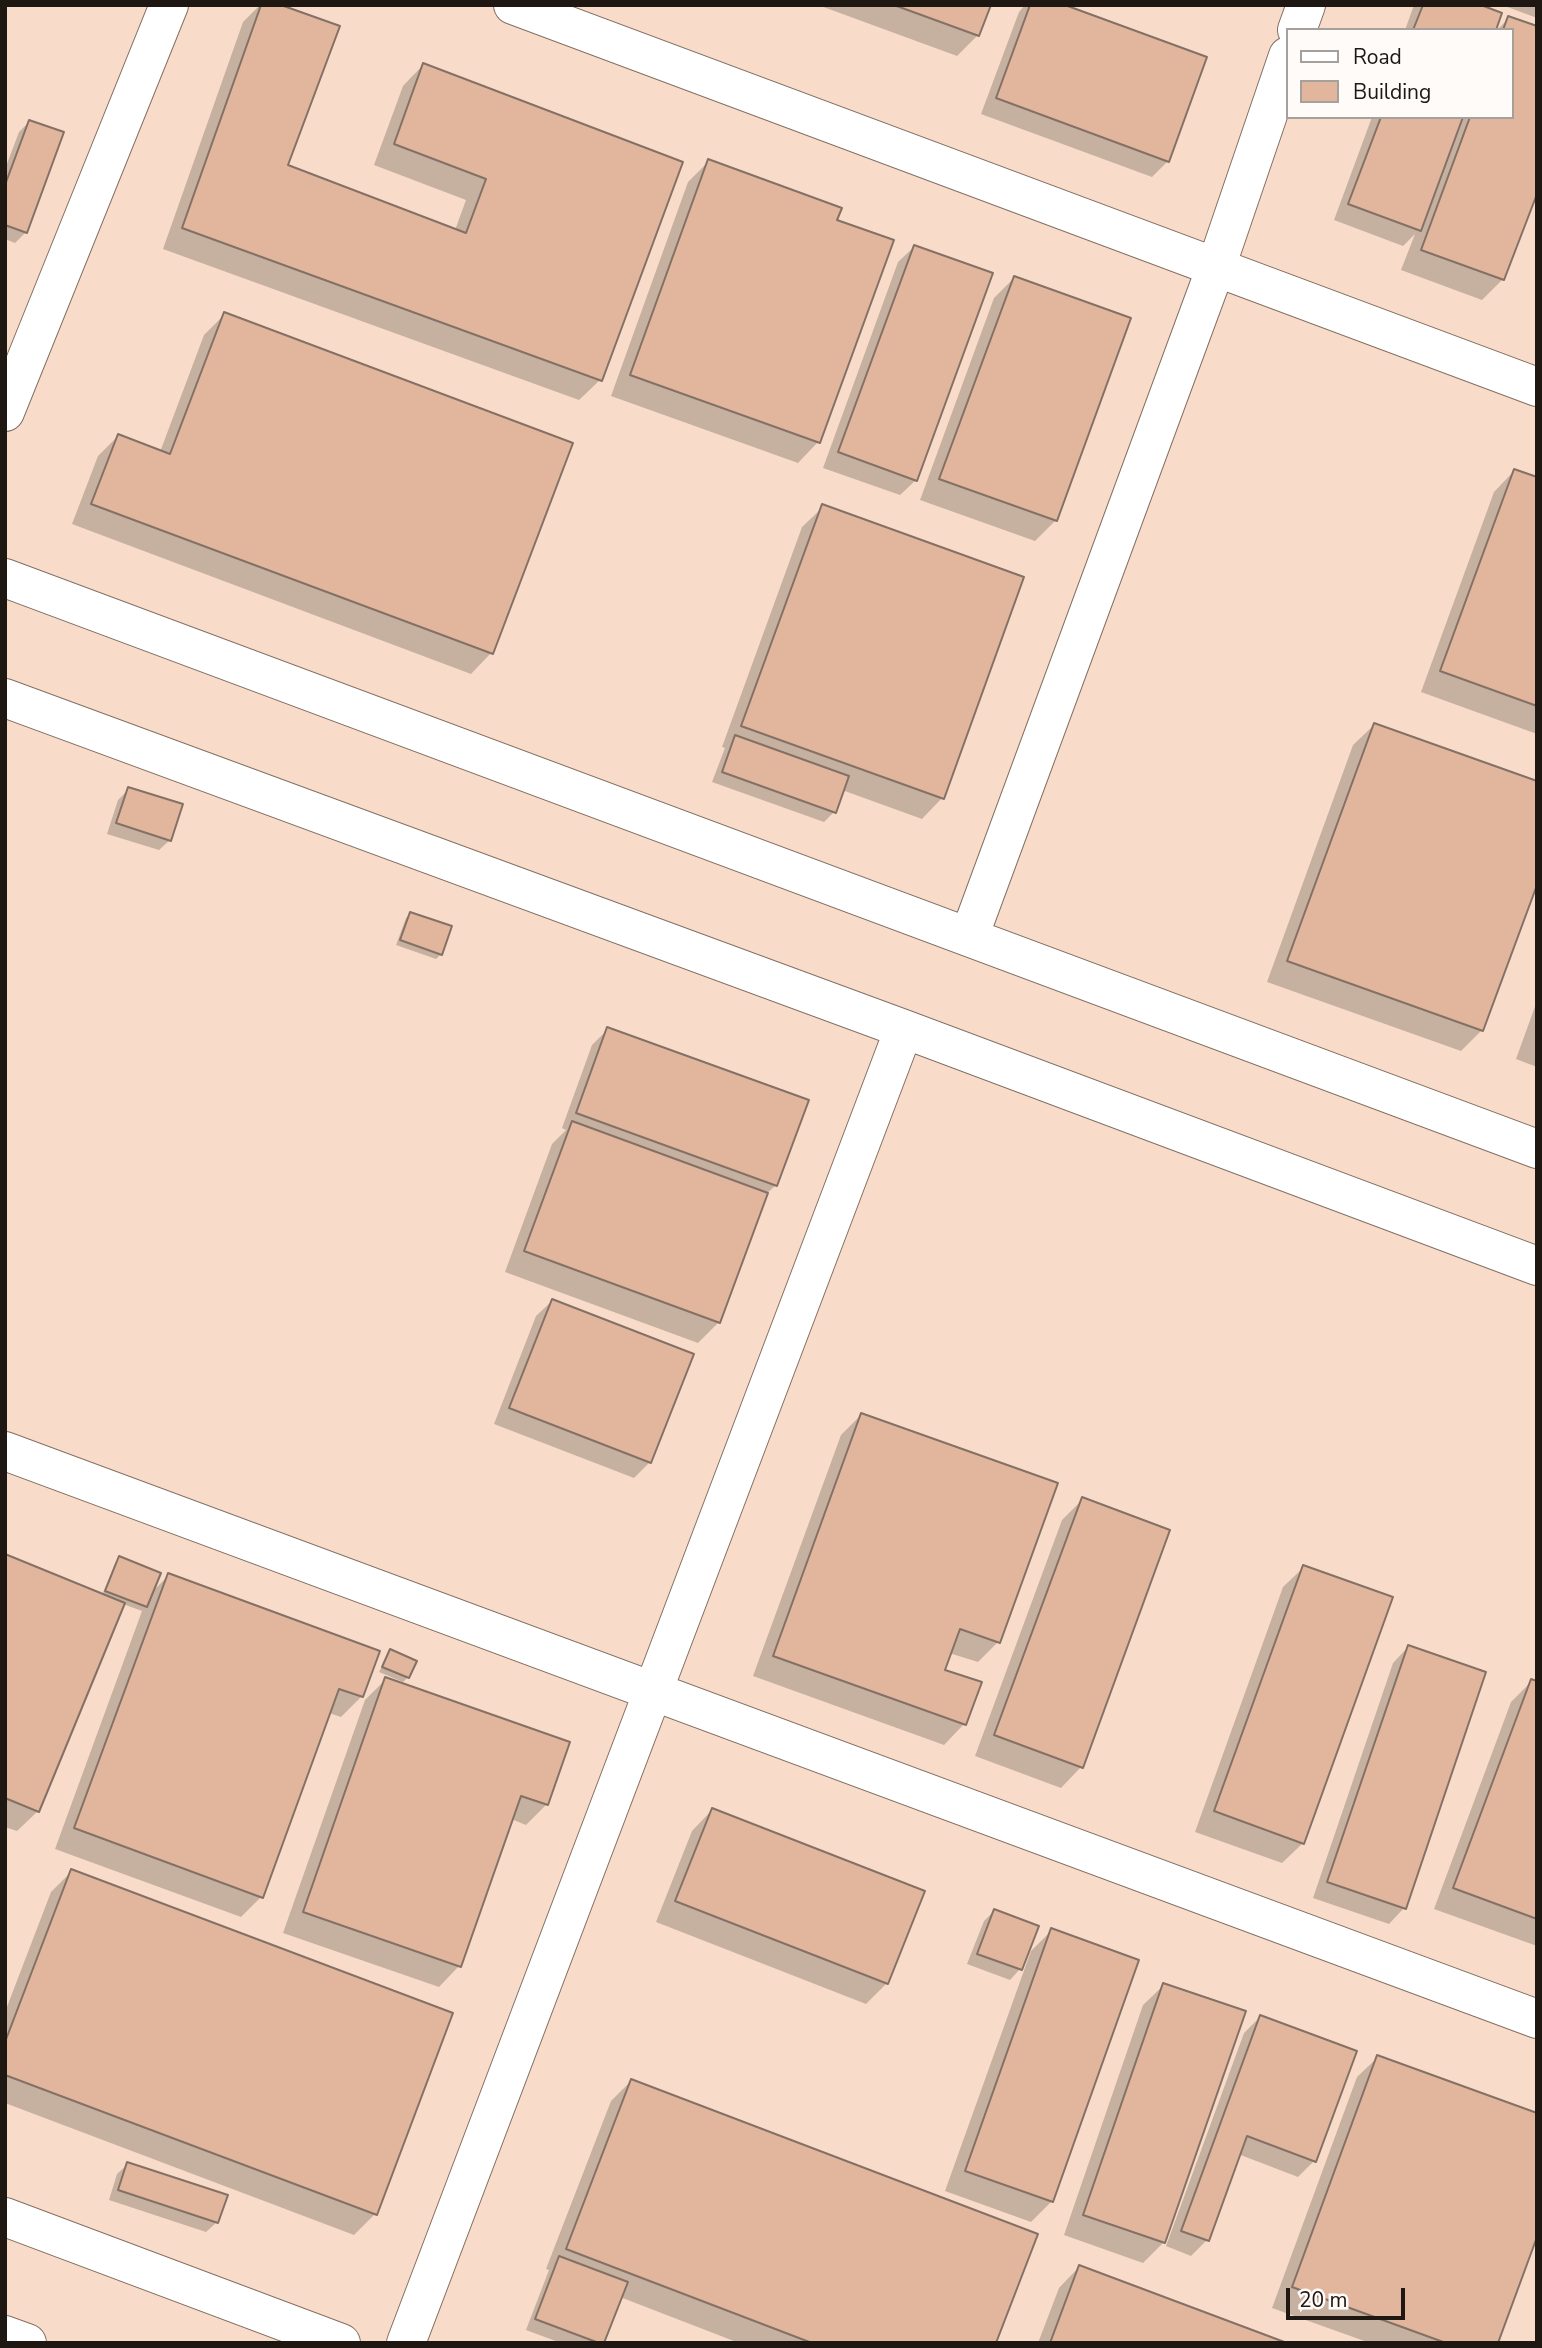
<!DOCTYPE html>
<style>
body{margin:0}
#map{position:relative;width:1542px;height:2348px;overflow:hidden;background:#ffeadc;font-family:"Nunito Sans",sans-serif}
canvas{display:block}
.frame{position:absolute;inset:0;border:7px solid #1e1712;pointer-events:none}
.legend{position:absolute;left:1286px;top:28px;width:228px;height:91px;box-sizing:border-box;background:#fffbf8;border:2px solid #a5a09c;margin:0;padding:9px 12px;list-style:none;font-size:21px;color:#1e1712}
.legend li{display:flex;align-items:center;gap:14px;height:35px}
.legend b{width:35px;border:2px solid #a5a09c}
.scale{position:absolute;left:1286px;top:2288px;width:119px;height:32px;box-sizing:border-box;border:4px solid #1e1712;border-top:0;padding-left:9px;font-size:21px;line-height:24px;white-space:nowrap;color:#1e1712;-webkit-text-stroke:5px #fffbf8;paint-order:stroke}
</style>
<div id="map">
<canvas width="1542" height="2348"></canvas>
<div class="frame"></div>
<ul class="legend">
<li><b style="height:9px;background:#fff"></b>Road</li>
<li><b style="height:19px;background:#e2b59d"></b>Building</li>
</ul>
<div class="scale">20 m</div>
</div>
<script>
const ctx = document.querySelector('canvas').getContext('2d');
ctx.lineJoin = 'round';
function fill(path, color) {
  ctx.fillStyle = color;
  ctx.fill(path, 'evenodd');
}
function trace(path, color, width, dash) {
  ctx.strokeStyle = color;
  ctx.lineWidth = width;
  ctx.lineCap = dash ? 'butt' : 'round';
  ctx.setLineDash(dash || []);
  ctx.stroke(path);
}
fill(new Path2D(`
 M5 5H1537V2343H5ZM1288 30H1512V117H1288Z`), '#f8dcc9');
fill(new Path2D(`
 M260 5H276L286 166 455 230 466 200 374 165 403 86 423 65 600 380 579 400 163 249 243 22Z
 M818 5H989L978 35 957 56Z
 M1025 5H1060L1168 161 1152 177 981 114 1019 12Z
 M1414 5H1476L1494 30H1405Z
 M1502 5H1537V18Z
 M1509 18 1537 28 1503 279 1482 300 1401 270 1415 234 1403 246 1334 220 1372 117H1512V30H1497Z
 M29 122 26 232 15 243 5 239V169L19 132Z
 M709 161 835 221 818 442 798 463 611 396 688 182Z
 M914 247 916 480 900 495 823 468 898 262Z
 M1014 278 1056 520 1035 541 920 500 994 298Z
 M224 315 491 653 471 674 72 524 98 456 118 436 160 452 204 335Z
 M1514 471 1537 479V734L1421 692 1494 492Z
 M823 507 942 798 922 819 842 790 834 812 824 822 712 782 725 748 722 747 802 527Z
 M1374 725 1482 1030 1461 1051 1267 982 1353 745Z
 M129 789 170 840 159 850 107 834 118 800Z
 M411 914 441 954 436 959 396 945 406 918Z
 M1537 1001V1067L1516 1059Z
 M608 1029 776 1185 765 1195 719 1322 698 1343 505 1272 552 1144 566 1130 562 1128 592 1045Z
 M552 1301 650 1462 634 1478 494 1424 536 1316Z
 M861 1415 998 1642 978 1662 949 1653 943 1671 964 1724 944 1745 753 1676 841 1435Z
 M1083 1499 1081 1767 1061 1788 975 1756 1062 1520Z
 M5 1556 102 1595 115 1563 119 1558 151 1593 169 1575 362 1696 341 1717 329 1713 261 1897 241 1917 55 1849 142 1611 123 1604 38 1811 17 1831 5 1827Z
 M1304 1567 1303 1843 1282 1863 1195 1832 1283 1587Z
 M1408 1647 1404 1908 1389 1924 1313 1898 1393 1663Z
 M390 1651 408 1677 403 1682 379 1672Z
 M386 1679 547 1804 526 1825 511 1819 459 1966 439 1987 283 1933 365 1700Z
 M1532 1681 1537 1683V1946L1434 1909 1511 1702Z
 M712 1810 887 1983 866 2004 656 1922 692 1831Z
 M72 1871 375 2214 354 2235 5 2103V2012L51 1892Z
 M994 1911 1036 1927 1020 1969 1010 1980 967 1964 984 1921Z
 M1052 1930V2201L1031 2222 945 2191 1031 1951Z
 M1164 1985V2242L1143 2263 1064 2235 1143 2005Z
 M1260 2017 1314 2161 1298 2177 1238 2154 1207 2240 1191 2256 1166 2246 1244 2033Z
 M1378 2057 1496 2343H1370L1272 2308 1357 2077Z
 M631 2081 995 2343H739L620 2297 603 2343H561L526 2330 549 2270 546 2269 611 2101Z
 M128 2164 217 2222 206 2232 109 2200 117 2174Z
 M1079 2267 1282 2343H1038L1059 2288Z`), '#0003');
const building = new Path2D(`
 M261 5H281L340 26 288 165 466 233 486 179 394 144 423 63 683 162 602 381 182 228Z
 M894 5H991L979 36Z
 M1030 5H1065L1207 57 1169 162 996 98Z
 M1423 5H1481L1502 13 1496 30H1413Z
 M1508 16 1537 26V194L1504 280 1421 250 1470 117H1512V30H1503Z
 M1381 117H1463L1421 231 1348 204Z
 M29 120 64 132 27 233 5 225V185Z
 M708 159 842 208 837 220 894 240 820 443 630 375Z
 M914 245 993 273 917 481 838 452Z
 M1014 276 1131 318 1057 521 939 479Z
 M224 312 573 443 493 654 91 504 118 434 170 454Z
 M1514 469 1537 477V706L1440 671Z
 M822 504 1024 577 944 799 741 726Z
 M1374 723 1537 781V885L1483 1031 1287 961Z
 M735 735 849 776 836 813 722 772Z
 M128 787 183 804 171 841 116 823Z
 M410 912 452 926 442 955 400 940Z
 M607 1027 809 1100 777 1186 576 1113Z
 M572 1121 768 1193 720 1323 524 1251Z
 M552 1299 694 1354 651 1463 509 1408Z
 M861 1413 1058 1483 1000 1643 960 1629 945 1670 982 1682 966 1725 773 1656Z
 M1082 1497 1170 1530 1083 1768 994 1735Z
 M5 1554 125 1603 39 1812 5 1798Z
 M119 1556 161 1573 147 1607 105 1591Z
 M1303 1565 1393 1597 1304 1844 1214 1811Z
 M168 1573 380 1651 363 1697 339 1689 263 1898 74 1828Z
 M1408 1645 1486 1672 1406 1909 1327 1882Z
 M390 1649 417 1661 409 1678 382 1667Z
 M385 1677 570 1742 548 1805 521 1796 461 1967 303 1912Z
 M1531 1679 1537 1681V1919L1453 1888Z
 M712 1808 925 1891 888 1984 675 1901Z
 M71 1869 453 2013 377 2215 5 2075V2042Z
 M994 1909 1039 1926 1022 1970 977 1954Z
 M1051 1928 1139 1960 1053 2202 965 2171Z
 M1163 1983 1246 2011 1165 2243 1083 2215Z
 M1260 2015 1357 2051 1316 2162 1247 2136 1209 2241 1181 2231Z
 M1377 2055 1537 2113V2237L1498 2343H1446L1292 2287Z
 M631 2079 1038 2234 996 2343H812L566 2249Z
 M127 2162 228 2195 218 2223 118 2190Z
 M559 2256 628 2282 604 2343H599L535 2319Z
 M1079 2265 1287 2343H1050Z`);
fill(building, '#e2b59d');
trace(building, '#847166', 2);
const minor = new Path2D(`
 M513 5 1537 387
 M1297 30 1306 5
 M5 412 169 5
 M5 578 1537 1149
 M5 698 904 1029 1537 1266
 M969 937 1216 267 1288 56
 M5 1451 1537 2019
 M5 2217 341 2343
 M5 2335 27 2343
 M406 2343 904 1029`);
trace(minor, '#837064', 40);
trace(minor, '#fff', 38);
</script>
